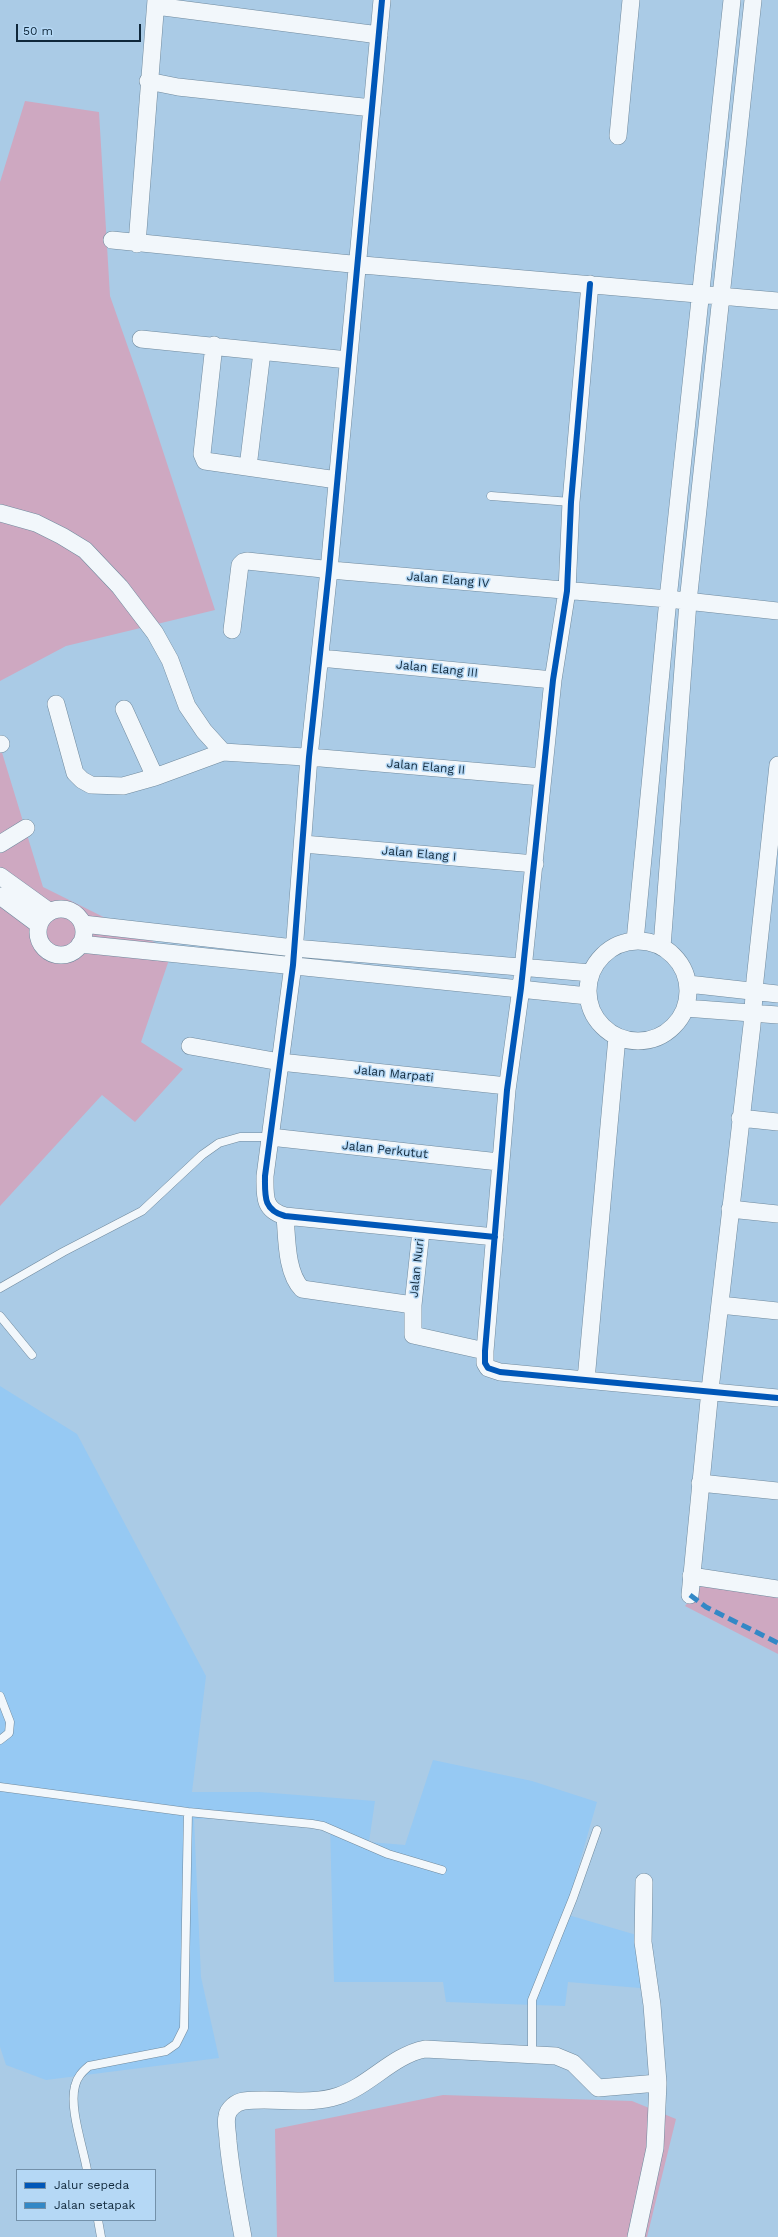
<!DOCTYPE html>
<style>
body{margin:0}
#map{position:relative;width:778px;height:2237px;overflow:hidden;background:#aacbe6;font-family:"Work Sans",sans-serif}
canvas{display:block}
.legend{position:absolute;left:16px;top:2169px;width:140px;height:52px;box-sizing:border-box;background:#b5d8f5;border:1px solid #7391aa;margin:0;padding:5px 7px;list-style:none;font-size:12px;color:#0f273a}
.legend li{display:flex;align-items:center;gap:8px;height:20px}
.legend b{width:20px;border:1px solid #7391aa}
.scale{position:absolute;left:16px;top:24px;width:125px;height:18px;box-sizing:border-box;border:2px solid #0f273a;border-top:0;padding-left:5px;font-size:12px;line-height:14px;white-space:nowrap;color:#0f273a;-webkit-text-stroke:3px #b5d8f5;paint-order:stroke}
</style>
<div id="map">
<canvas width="778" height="2237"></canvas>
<ul class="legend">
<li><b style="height:5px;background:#0057b8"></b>Jalur sepeda</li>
<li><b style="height:5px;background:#3388c6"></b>Jalan setapak</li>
</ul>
<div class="scale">50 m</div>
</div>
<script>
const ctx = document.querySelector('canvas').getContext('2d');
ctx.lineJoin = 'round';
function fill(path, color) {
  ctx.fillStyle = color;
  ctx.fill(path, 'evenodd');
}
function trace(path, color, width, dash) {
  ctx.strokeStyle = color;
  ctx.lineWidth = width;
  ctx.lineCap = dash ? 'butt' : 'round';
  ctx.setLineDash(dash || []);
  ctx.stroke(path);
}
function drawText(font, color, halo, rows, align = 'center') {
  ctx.font = font + ' "Work Sans",sans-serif';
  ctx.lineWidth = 3;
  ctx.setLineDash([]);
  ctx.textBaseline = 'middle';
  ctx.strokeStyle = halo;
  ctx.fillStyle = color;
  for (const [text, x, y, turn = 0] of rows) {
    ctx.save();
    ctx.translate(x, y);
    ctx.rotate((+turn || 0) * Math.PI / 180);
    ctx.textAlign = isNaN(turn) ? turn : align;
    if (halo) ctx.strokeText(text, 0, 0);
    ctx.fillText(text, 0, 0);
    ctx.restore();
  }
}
fill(new Path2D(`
 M0 1386 77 1434 206 1676 192 1792H259L375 1801 369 1842 405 1845 433 1760 532 1781 597 1802 565 1914 640 1936 652 1989 568 1982 565 2006 446 2002 443 1982H334L330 1824 261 1817 194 1819 201 1977 219 2058 46 2080 6 2065 0 2047Z`), '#96c9f3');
fill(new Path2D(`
 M25 101 99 112 110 296 142 387 215 610 66 646 0 681V182Z
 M0 746 43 887 172 951 141 1042 183 1069 135 1122 102 1095 0 1206Z
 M711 1574 778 1585V1654L685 1606Z
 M443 2095 632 2101 676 2119 647 2237H277L275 2129Z`), '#cea8c1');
const service = new Path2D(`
 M491 496 571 502
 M0 1288 63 1252 142 1211 202 1155 219 1143 240 1137H270
 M0 1316 32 1355
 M0 1696 10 1722 9 1733 0 1740
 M0 1787 188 1812 312 1824 323 1826 388 1854 442 1870
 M532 2053V2000L573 1898 597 1830
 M87 2170C83 2147 69 2108 75 2086 77 2077 82 2072 89 2066L166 2051 176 2044 184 2028 188 1812
 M98 2220 101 2237`);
const minor = new Path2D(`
 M382 0 329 570 309 757 293 965 265 1176C265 1196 263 1210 285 1216L495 1237
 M156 6 379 35
 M148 81 178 87 372 108
 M618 136 631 0
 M112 240 351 264 778 301
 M137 244 156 0
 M590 284 571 502 567 591 553 680 521 988 507 1090 485 1351V1363L488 1368 500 1372 778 1398
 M141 339 348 360
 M214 345 202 454 205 461 337 480
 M248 467 262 352
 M0 513 36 523 62 536 85 550 120 587 155 633 170 660 187 706 204 731 223 752
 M232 630 240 565 243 562 247 561 342 571 668 599 778 611
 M320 658 553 680
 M56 704 75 773 82 780 91 785 123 786 155 777 223 752 321 758 542 777
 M124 709 155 777
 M0 744H1
 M0 844 26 828
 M303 844 535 864
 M0 876 50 912
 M0 896 39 925
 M38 932a23 23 0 1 1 46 0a23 23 0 1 1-46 0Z
 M83 924 294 948 591 973
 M635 941 668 599 732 0
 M588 991a50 50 0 1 1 100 0a50 50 0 1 1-100 0Z
 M80 944 588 996
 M662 947 688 602 753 0
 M688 984 778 994
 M685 1008 778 1015
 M190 1046 280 1062 507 1086
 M740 1118 778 1122
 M270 1137 499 1162
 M730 1209 778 1214
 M285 1216C287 1238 286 1273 302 1289L413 1305
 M421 1231 413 1305V1335L485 1351
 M720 1305 778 1311
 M586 1380 617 1037
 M700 1483 778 1491
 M691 1576 778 1589
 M690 1595 710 1390 752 1025 755 980 778 765
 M243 2237C237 2205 231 2173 228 2141 228 2133 225 2124 227 2116 228 2109 236 2102 244 2101 275 2097 307 2106 338 2096 369 2086 393 2055 425 2049L556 2056 573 2063 598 2088 658 2083
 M636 2237 655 2148 658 2083 652 2005 643 1942 644 1882`);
trace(service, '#708a9e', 9);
trace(minor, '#708a9e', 18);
trace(service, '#f2f7fb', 8);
trace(minor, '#f2f7fb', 17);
trace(new Path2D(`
 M690 1595 706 1607 778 1643`), '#3388c6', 5, [10, 5]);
trace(new Path2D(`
 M382 0 329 570 309 757 293 965 265 1176C265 1196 263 1210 285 1216L495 1237
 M590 284 571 502 567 591 553 680 521 988 507 1090 485 1351V1363L488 1368 500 1372 778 1398`), '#0057b8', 6);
drawText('12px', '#0f273a', '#b5d8f5', [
 ["Jalan Elang IV",448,580,5],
 ["Jalan Elang III",437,669,6],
 ["Jalan Elang II",426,767,5],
 ["Jalan Elang I",419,854,5],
 ["Jalan Marpati",394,1074,6],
 ["Jalan Perkutut",385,1150,6],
 ["Jalan Nuri",417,1268,-84]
]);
</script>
